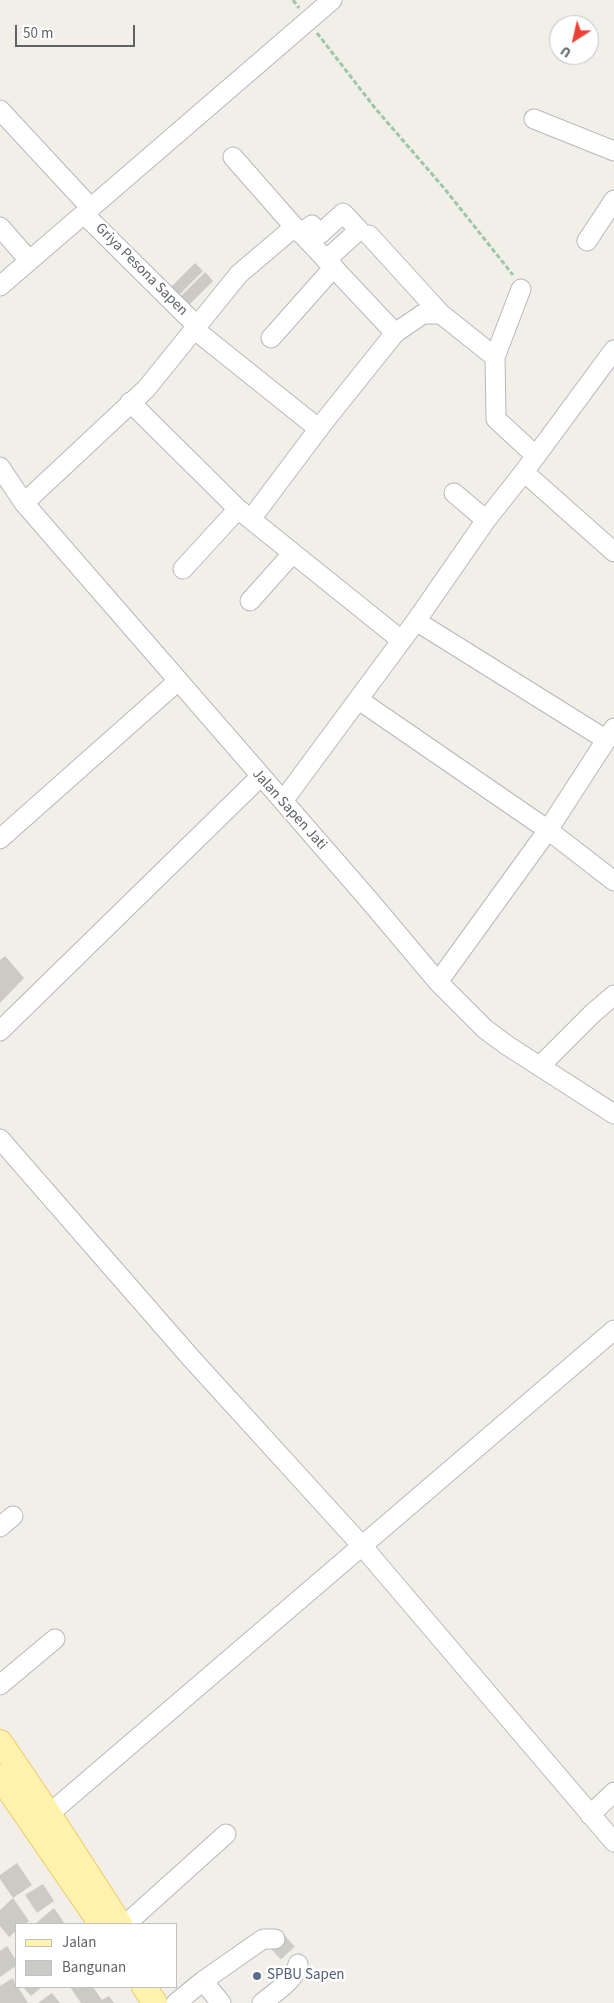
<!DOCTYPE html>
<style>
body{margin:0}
#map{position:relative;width:614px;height:2003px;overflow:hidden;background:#f1efe8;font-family:"Source Sans 3",sans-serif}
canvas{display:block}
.legend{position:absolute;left:15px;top:1923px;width:162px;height:65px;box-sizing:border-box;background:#fff;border:1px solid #bfc1c3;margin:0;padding:6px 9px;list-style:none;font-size:15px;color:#5f6368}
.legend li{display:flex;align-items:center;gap:10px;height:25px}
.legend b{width:25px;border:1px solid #bfc1c3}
.north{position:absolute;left:549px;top:15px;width:50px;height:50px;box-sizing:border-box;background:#fff;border:1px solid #bfc1c3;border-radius:50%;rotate:215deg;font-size:14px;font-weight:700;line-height:20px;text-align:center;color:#5f6368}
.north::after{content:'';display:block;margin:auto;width:18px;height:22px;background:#ea4335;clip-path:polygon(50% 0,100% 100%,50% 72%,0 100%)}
.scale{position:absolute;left:15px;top:25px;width:120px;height:22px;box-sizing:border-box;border:2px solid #5f6368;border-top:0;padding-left:6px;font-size:15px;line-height:18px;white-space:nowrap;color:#5f6368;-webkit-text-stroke:4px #fff;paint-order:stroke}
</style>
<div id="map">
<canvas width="614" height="2003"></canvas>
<ul class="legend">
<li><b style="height:6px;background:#fff2af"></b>Jalan</li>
<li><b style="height:14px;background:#cccac5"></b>Bangunan</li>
</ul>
<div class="north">U</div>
<div class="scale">50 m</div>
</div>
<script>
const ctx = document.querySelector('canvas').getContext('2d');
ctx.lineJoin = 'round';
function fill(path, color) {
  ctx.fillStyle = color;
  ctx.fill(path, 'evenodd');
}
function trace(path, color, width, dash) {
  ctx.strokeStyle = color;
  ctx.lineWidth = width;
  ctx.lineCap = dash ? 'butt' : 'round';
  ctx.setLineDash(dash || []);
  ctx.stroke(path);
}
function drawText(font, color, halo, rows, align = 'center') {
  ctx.font = font + ' "Source Sans 3",sans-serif';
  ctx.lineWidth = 5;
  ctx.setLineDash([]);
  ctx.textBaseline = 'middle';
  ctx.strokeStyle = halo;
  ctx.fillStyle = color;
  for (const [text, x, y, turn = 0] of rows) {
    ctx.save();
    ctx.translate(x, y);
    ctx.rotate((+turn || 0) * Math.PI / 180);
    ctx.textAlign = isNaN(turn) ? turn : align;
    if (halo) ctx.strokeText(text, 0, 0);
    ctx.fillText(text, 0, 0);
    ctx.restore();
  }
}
fill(new Path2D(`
 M195 263 203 271 178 296 170 288Z
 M205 272 213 281 188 306 180 297Z
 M5 956 24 978 0 1003V960Z
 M17 1863 32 1885 13 1898 0 1879V1875Z
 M43 1884 54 1901 37 1913 25 1895Z
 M13 1898 29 1921 25 1924H16V1931L9 1937 0 1926V1910Z
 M54 1908 65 1924H35Z
 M7 1946 16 1960V1966L0 1977V1951Z
 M13 1978 16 1987H18L28 2003H0V1986Z
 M23 1987H42L31 1996Z
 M70 1987H93L102 2000 109 1996 114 2003H81Z
 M52 1993 60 2003H38Z`), '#cccac5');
trace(new Path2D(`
 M275 1939 298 1964`), '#ccccc8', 19, [19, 9]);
const minor = new Path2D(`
 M0 110 91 208
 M534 119 614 151
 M233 157 298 231
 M84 214 197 326
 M0 227 29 260
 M301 233 312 225 320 234 343 213 359 230 326 260
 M369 235 441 314
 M587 241 614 200
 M0 286 332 0
 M521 289 495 357 496 419 535 455
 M194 329 319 429
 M271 338 334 267
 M130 402 238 509 401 640
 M0 467 24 503 369 900 438 982 485 1029 508 1046 614 1114
 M524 472 614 552
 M454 493 486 520
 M24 503 146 389 239 274 292 229 301 233 395 333
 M251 519 323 423 395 333 423 314H441L495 357
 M183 569 238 509
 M250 601 292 554
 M416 621 605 739
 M359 700 548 830 614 881
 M283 801 416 621 486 520 524 472 614 350
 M0 839 178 681
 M438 982 548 830 614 728
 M0 1031 260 777
 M540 1066 592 1014 614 995
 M0 1139 191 1358 363 1547 614 1842
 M0 1527 13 1516
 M0 1685 55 1639
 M590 1815 614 1792
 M38 1821 49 1814 614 1330
 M126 1924 226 1834
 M203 1981 221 2003
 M176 2003 203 1981 263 1939H275
 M262 2003C275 1992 295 1981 298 1964`);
const major = new Path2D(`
 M0 1742 49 1814 120 1924
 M0 1777 101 1924
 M144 1987 155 2003`);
trace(minor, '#b5b8bc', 21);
trace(major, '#f2c960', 26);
trace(new Path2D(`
 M293 0 299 8
 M317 33 375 108 444 188 513 275`), '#9cc7a9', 3, [5, 2.5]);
trace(minor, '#fff', 19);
trace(major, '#fff2af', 24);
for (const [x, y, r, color] of [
 [257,1976,5,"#5c6f8a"]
]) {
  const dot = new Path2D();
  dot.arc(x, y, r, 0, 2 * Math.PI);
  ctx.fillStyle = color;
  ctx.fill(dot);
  trace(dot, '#fff', 2);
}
drawText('15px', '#5f6368', '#fff', [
 ["Griya Pesona Sapen",141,270,45],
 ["Jalan Sapen Jati",289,810,48]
]);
drawText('15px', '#4e5e75', '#fff', [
 ["SPBU Sapen",267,1976]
], 'left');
</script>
